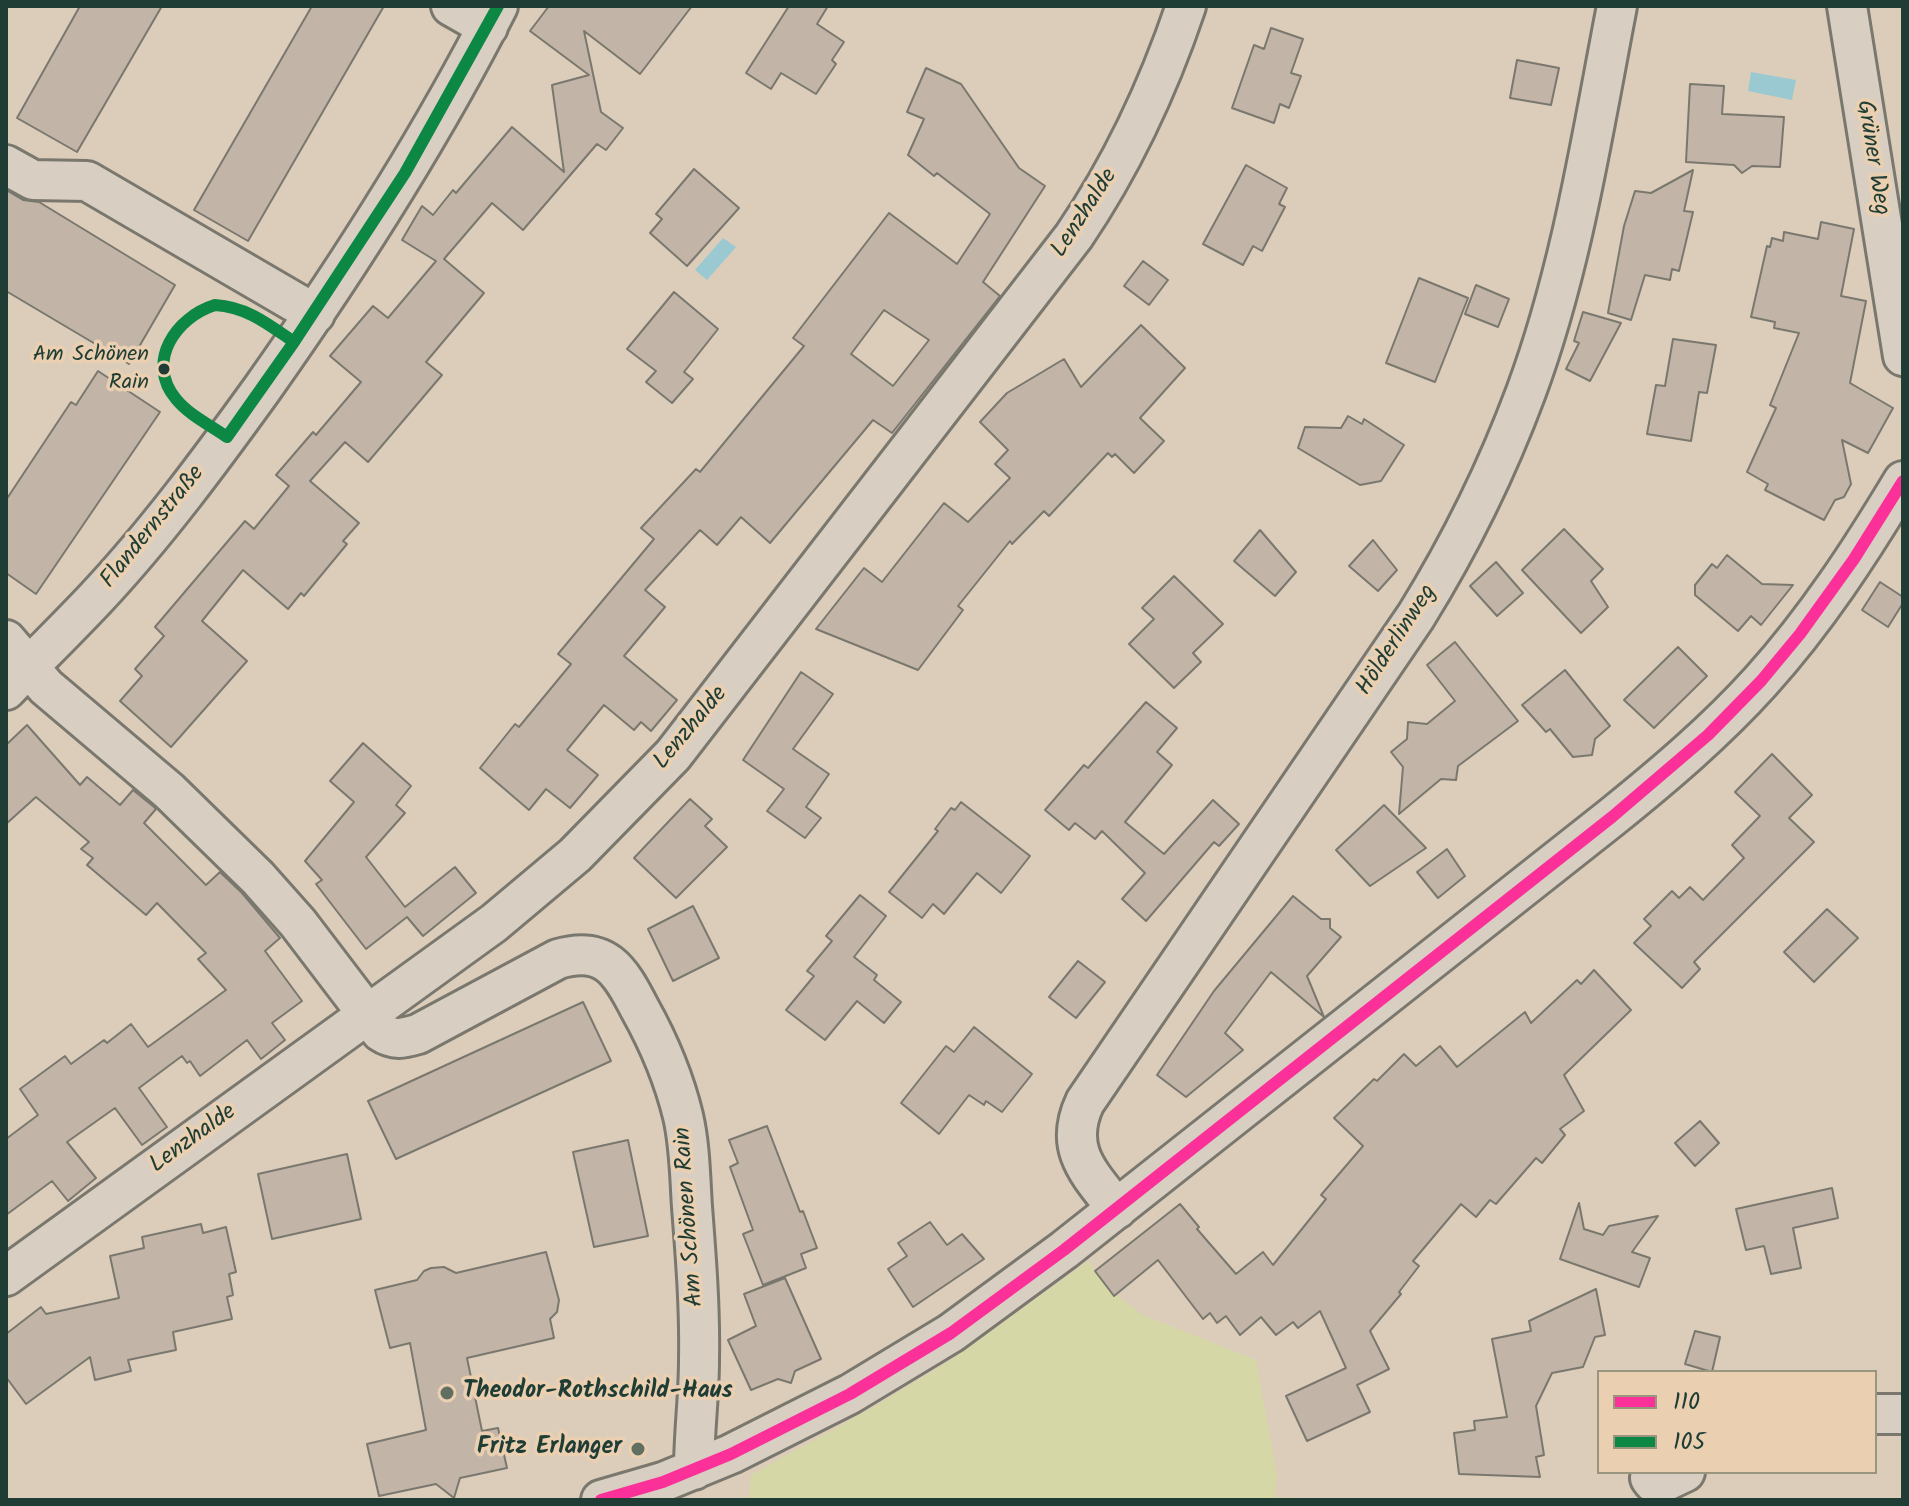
<!DOCTYPE html>
<meta charset="utf-8">
<style>
body{margin:0}
#map{position:relative;width:1909px;height:1506px;overflow:hidden;background:#dcccba;font-family:Kalam,sans-serif}
canvas{display:block}
.frame{position:absolute;inset:0;border:8px solid #1f3d34;pointer-events:none}
.legend{position:absolute;left:1597px;top:1370px;width:280px;height:104px;box-sizing:border-box;background:#ead0b1;border:2px solid #99957f;margin:0;padding:10px 14px;list-style:none;font-size:24px;color:#1f3d34}
.legend li{display:flex;align-items:center;gap:16px;height:40px}
.legend b{width:40px;border:2px solid #99957f}
</style>
<div id="map">
<canvas width="1909" height="1506"></canvas>
<div class="frame"></div>
<ul class="legend">
<li><b style="height:10px;background:#fb3199"></b>110</li>
<li><b style="height:10px;background:#0c8844"></b>105</li>
</ul>
</div>
<script>
const ctx = document.querySelector('canvas').getContext('2d');
ctx.lineJoin = 'round';
function fill(path, color) {
  ctx.fillStyle = color;
  ctx.fill(path, 'evenodd');
}
function trace(path, color, width, dash) {
  ctx.strokeStyle = color;
  ctx.lineWidth = width;
  ctx.lineCap = dash ? 'butt' : 'round';
  ctx.setLineDash(dash || []);
  ctx.stroke(path);
}
function drawText(font, color, halo, rows, align = 'center') {
  ctx.font = font + ' Kalam,sans-serif';
  ctx.lineWidth = 7;
  ctx.setLineDash([]);
  ctx.textBaseline = 'middle';
  ctx.strokeStyle = halo;
  ctx.fillStyle = color;
  for (const [text, x, y, turn = 0] of rows) {
    ctx.save();
    ctx.translate(x, y);
    ctx.rotate((+turn || 0) * Math.PI / 180);
    ctx.textAlign = isNaN(turn) ? turn : align;
    if (halo) ctx.strokeText(text, 0, 0);
    ctx.fillText(text, 0, 0);
    ctx.restore();
  }
}
fill(new Path2D(`
 M1088 1261 1108 1289 1143 1315 1256 1360 1277 1475 1275 1497 1329 1500H749L751 1475 874 1407 953 1359Z`), '#d5d8a6');
fill(new Path2D(`
 M1751 72 1796 80 1792 100 1748 91Z
 M723 238 736 247 707 280 695 270Z`), '#9ac9d2');
const building = new Path2D(`
 M80 6H162L77 152 17 118Z
 M312 6H384L248 241 194 210Z
 M549 6H692L640 74 584 31 601 112 623 128 606 150 597 144 523 230 492 203 444 259 484 293 426 362 442 375 368 462 345 442 310 481 359 523 343 541 347 544 304 596 301 593 288 609 243 570 202 621 247 661 171 747 120 701 142 676 135 669 164 636 155 627 245 521 254 529 289 486 276 475 313 432 316 435 361 382 330 356 373 306 388 318 436 261 402 240 422 206 433 215 453 190 456 193 512 127 564 172 552 85 589 75 530 31Z
 M789 6H828L817 24 844 42 832 60 836 64 816 94 781 73 771 89 746 73Z
 M1271 28 1303 39 1291 73 1301 76 1289 108 1280 104 1274 123 1232 108 1254 45 1264 49Z
 M1517 60 1559 68 1551 105 1510 98Z
 M926 68 961 84 1019 168 1045 186 983 282 1000 296 892 433 873 420 770 543 741 517 717 545 700 530 645 590 665 607 624 656 677 700 651 731 641 722 634 730 604 705 567 750 598 775 570 808 546 789 529 810 480 768 515 724 519 727 571 664 558 654 654 539 641 528 696 469 700 472 804 346 793 338 889 213 957 264 990 214 937 173 934 176 908 155 924 119 907 112ZM884 310 929 340 893 386 851 354Z
 M1690 84 1724 86 1722 114 1784 117 1780 167 1752 166 1742 173 1734 165 1686 162Z
 M1246 165 1287 188 1279 204 1285 207 1262 251 1253 246 1243 265 1203 244Z
 M694 169 739 208 687 266 650 233 662 219 656 214Z
 M1693 170 1684 211 1693 212 1679 271 1672 269 1670 280 1645 275 1631 320 1608 313 1624 226 1635 191 1651 193Z
 M6 190 23 200 39 202 175 285 129 364 6 291Z
 M1821 222 1854 229 1841 296 1866 301 1850 383 1893 408 1868 453 1842 440 1851 484 1844 497 1835 500 1824 520 1765 490 1768 484 1747 472 1776 408 1770 405 1799 333 1774 328 1775 322 1751 317 1767 246 1770 247 1772 238 1783 241 1784 232 1818 239Z
 M1143 261 1168 280 1149 305 1124 286Z
 M1419 278 1468 298 1435 382 1386 363Z
 M1476 285 1509 299 1498 327 1465 314Z
 M674 292 718 329 684 372 693 379 672 403 646 382 656 371 627 349Z
 M1583 312 1621 323 1590 381 1566 369 1579 343 1574 341Z
 M1141 325 1185 368 1140 418 1164 441 1134 473 1115 454 1112 457 1108 453 1049 516 1044 511 1012 544 1010 541 958 606 963 610 918 670 816 629 864 568 882 582 944 503 968 522 1010 478 995 464 1008 450 980 422 1007 393 1064 359 1081 387Z
 M1673 339 1716 345 1707 393 1699 392 1691 441 1647 434 1656 385 1665 386Z
 M98 371 160 412 36 594 6 573V500L71 402 76 405Z
 M1348 416 1362 424 1364 419 1404 445 1381 481 1360 485 1298 448 1305 427 1341 428Z
 M1564 529 1603 569 1591 581 1608 607 1581 633 1522 570Z
 M1260 530 1296 572 1275 596 1234 561Z
 M1373 540 1397 570 1378 591 1349 566Z
 M1727 555 1762 584 1793 585 1761 625 1751 616 1738 631 1695 595V585L1712 564 1717 568Z
 M1496 562 1523 593 1497 616 1470 586Z
 M1174 576 1223 624 1193 653 1201 662 1174 688 1129 644 1154 619 1142 608Z
 M1880 582 1903 597V603L1888 627 1862 610Z
 M1455 642 1518 721 1458 766 1456 780 1441 779 1399 814 1403 767 1391 752 1407 739 1408 722 1427 724 1455 701 1427 665Z
 M1678 647 1707 676 1654 728 1624 700Z
 M1565 670 1610 726 1595 739 1592 755 1573 757 1550 729 1546 732 1522 705Z
 M801 672 833 694 793 749 829 774 806 807 821 818 805 838 767 811 784 789 743 760Z
 M1146 702 1177 728 1157 752 1172 765 1125 822 1164 854 1213 800 1239 824 1219 846 1214 842 1146 921 1122 899 1145 873 1102 831 1095 839 1075 823 1069 830 1045 810 1084 765 1088 768Z
 M27 725 80 785 87 777 120 805 133 790 154 807 156 809 144 823 206 885 220 872 242 893 280 938 265 951 302 1001 272 1023 285 1040 261 1059 247 1040 200 1076 190 1061 187 1063 182 1056 139 1088 167 1127 142 1145 115 1108 67 1142 96 1178 68 1201 52 1181 6 1215V1139L38 1115 20 1089 65 1056 71 1064 104 1040 107 1043 131 1024 148 1047 226 990 198 959 206 953 157 903 146 915 87 865 93 858 81 849 89 842 36 797 6 824V745Z
 M363 743 411 786 396 805 405 813 366 857 405 907 455 867 476 893 423 936 407 917 366 949 316 884 322 880 305 861 354 802 330 781Z
 M1772 754 1812 795 1789 818 1814 842 1694 962 1700 969 1682 988 1634 943 1651 926 1644 919 1672 891 1679 898 1690 887 1703 900 1744 858 1732 845 1760 816 1735 792Z
 M690 799 712 819 705 826 727 847 676 898 634 858Z
 M961 802 1030 856 1001 893 977 873 944 914 933 904 922 918 889 892 938 831 935 829 951 808 955 810Z
 M1384 805 1426 848 1370 886 1336 850Z
 M1447 849 1465 876 1438 898 1417 872Z
 M860 895 886 916 854 957 877 975 874 980 901 1002 884 1023 857 1001 825 1040 786 1010 814 976 807 971 832 941 826 936Z
 M1293 896 1321 919H1330V928L1341 937 1307 976 1324 1017 1271 972 1225 1033 1243 1050 1186 1097 1157 1075 1214 991Z
 M693 906 719 958 673 981 648 929Z
 M1827 909 1858 938 1814 982 1784 952Z
 M1078 961 1105 982 1076 1018 1049 997Z
 M1594 970 1631 1010 1564 1075 1584 1111 1560 1129 1565 1135 1542 1163 1536 1158 1496 1204 1490 1200 1476 1217 1461 1204 1413 1261 1419 1266 1399 1292 1401 1294 1370 1331 1389 1369 1357 1385 1370 1412 1307 1441 1286 1396 1346 1368 1320 1311 1298 1328 1293 1322 1276 1335 1261 1317 1240 1335 1226 1316 1217 1323 1210 1313 1203 1319 1158 1260 1114 1296 1095 1271 1180 1204 1199 1227 1197 1229 1236 1274 1263 1252 1273 1265 1326 1199 1321 1195 1363 1146 1334 1118 1374 1079 1377 1081 1404 1054 1416 1066 1440 1046 1457 1067 1525 1012 1531 1023 1577 980 1581 984Z
 M583 1002 611 1061 396 1159 368 1101Z
 M974 1027 1032 1074 1002 1112 986 1101 984 1105 969 1095 939 1134 901 1103 946 1046 954 1052Z
 M1700 1121 1719 1143 1695 1166 1675 1143Z
 M767 1126 800 1212 803 1211 817 1248 801 1254 806 1268 763 1285 743 1234 753 1230 730 1167 738 1163 729 1140Z
 M628 1140 648 1236 594 1247 573 1152Z
 M347 1154 361 1219 272 1239 258 1174Z
 M1832 1188 1838 1218 1793 1228 1801 1268 1771 1274 1764 1246 1746 1250 1736 1209Z
 M1579 1203 1584 1229 1603 1235 1609 1226 1658 1216 1632 1252 1650 1258 1639 1287 1560 1259Z
 M930 1222 947 1245 962 1234 984 1259 913 1307 888 1269 907 1256 898 1243Z
 M201 1224 203 1233 226 1227 236 1272 229 1274 233 1295 227 1297 232 1319 173 1332 176 1350 128 1360 131 1371 95 1380 90 1357 26 1404 6 1377V1334L41 1307 46 1314 119 1298 110 1256 144 1248 142 1237Z
 M546 1252 559 1300 557 1312 550 1319 554 1338 467 1358 482 1431 498 1428 507 1468 460 1478 454 1498 436 1484 379 1496 367 1444 426 1430 410 1343 390 1348 375 1290 417 1280 424 1271 431 1268 444 1267 456 1273Z
 M785 1278 821 1359 795 1371 791 1383 778 1379 751 1390 728 1340 756 1326 744 1294Z
 M1596 1289 1605 1335 1595 1337 1583 1367 1552 1373 1536 1406 1544 1455 1536 1457 1540 1477 1459 1474 1454 1433 1475 1430 1474 1421 1507 1417 1492 1339 1531 1331 1529 1321Z
 M1695 1331 1720 1337 1712 1372 1685 1364Z`);
fill(building, '#c2b5a7');
trace(building, '#7a786e', 2);
const minor = new Path2D(`
 M451 6 488 27
 M1847 6 1903 356
 M6 165 33 180 87 181 315 314
 M6 640 46 687 169 791 258 878 298 923 381 1032C394 1041 404 1038 418 1034L558 959C605 945 620 970 640 1009 659 1043 674 1079 683 1116 690 1146 690 1177 692 1207 696 1258 700 1309 699 1360 699 1397 694 1433 694 1470
 M6 690C36 659 66 630 96 598 156 534 210 461 262 389 349 266 430 140 498 6
 M1117 1209C1089 1173 1063 1149 1085 1102L1416 616C1460 545 1497 470 1526 392 1572 268 1592 135 1617 6
 M6 1276 494 923 575 855 673 755 1074 236C1123 164 1158 89 1186 6
 M1875 1414H1903
 M1650 1478 1653 1482H1664L1685 1472
 M601 1500 663 1482 731 1454 850 1394 951 1333 1064 1250 1612 817C1664 775 1716 731 1761 681 1816 620 1861 551 1903 481`);
trace(minor, '#7a786e', 44);
trace(minor, '#d8cec2', 38);
trace(new Path2D(`
 M601 1500 663 1482 731 1454 850 1394 951 1333 1064 1250 1612 817 1708 735 1761 681 1800 634 1854 559 1903 481`), '#fb3199', 12);
trace(new Path2D(`
 M215 305C247 307 268 324 294 342L227 437C210 425 189 415 176 399 145 362 176 317 215 305Z
 M294 342 405 173 498 6`), '#0c8844', 12);
for (const [x, y, r, color] of [
 [164,369,7,"#1f3d34"],
 [447,1393,8,"#616f63"],
 [638,1449,8,"#616f63"]
]) {
  const dot = new Path2D();
  dot.arc(x, y, r, 0, 2 * Math.PI);
  ctx.fillStyle = color;
  ctx.fill(dot);
  trace(dot, '#ead0b1', 3);
}
drawText('22px', '#1f3d34', '#ead0b1', [
 ["Am Schönen",149,356],
 ["Rain",149,384]
], 'right');
drawText('24px', '#1f3d34', '#ead0b1', [
 ["Grüner Weg",1871,158,81],
 ["Lenzhalde",1086,214,-57],
 ["Flandernstraße",154,528,-51],
 ["Hölderlinweg",1398,641,-57],
 ["Lenzhalde",692,729,-50],
 ["Lenzhalde",194,1140,-36],
 ["Am Schönen Rain",691,1217,-94]
]);
drawText('bold 24px', '#1f3d34', '#ead0b1', [
 ["Theodor-Rothschild-Haus",463,1393],
 ["Fritz Erlanger",622,1449,"right"]
], 'left');
</script>
